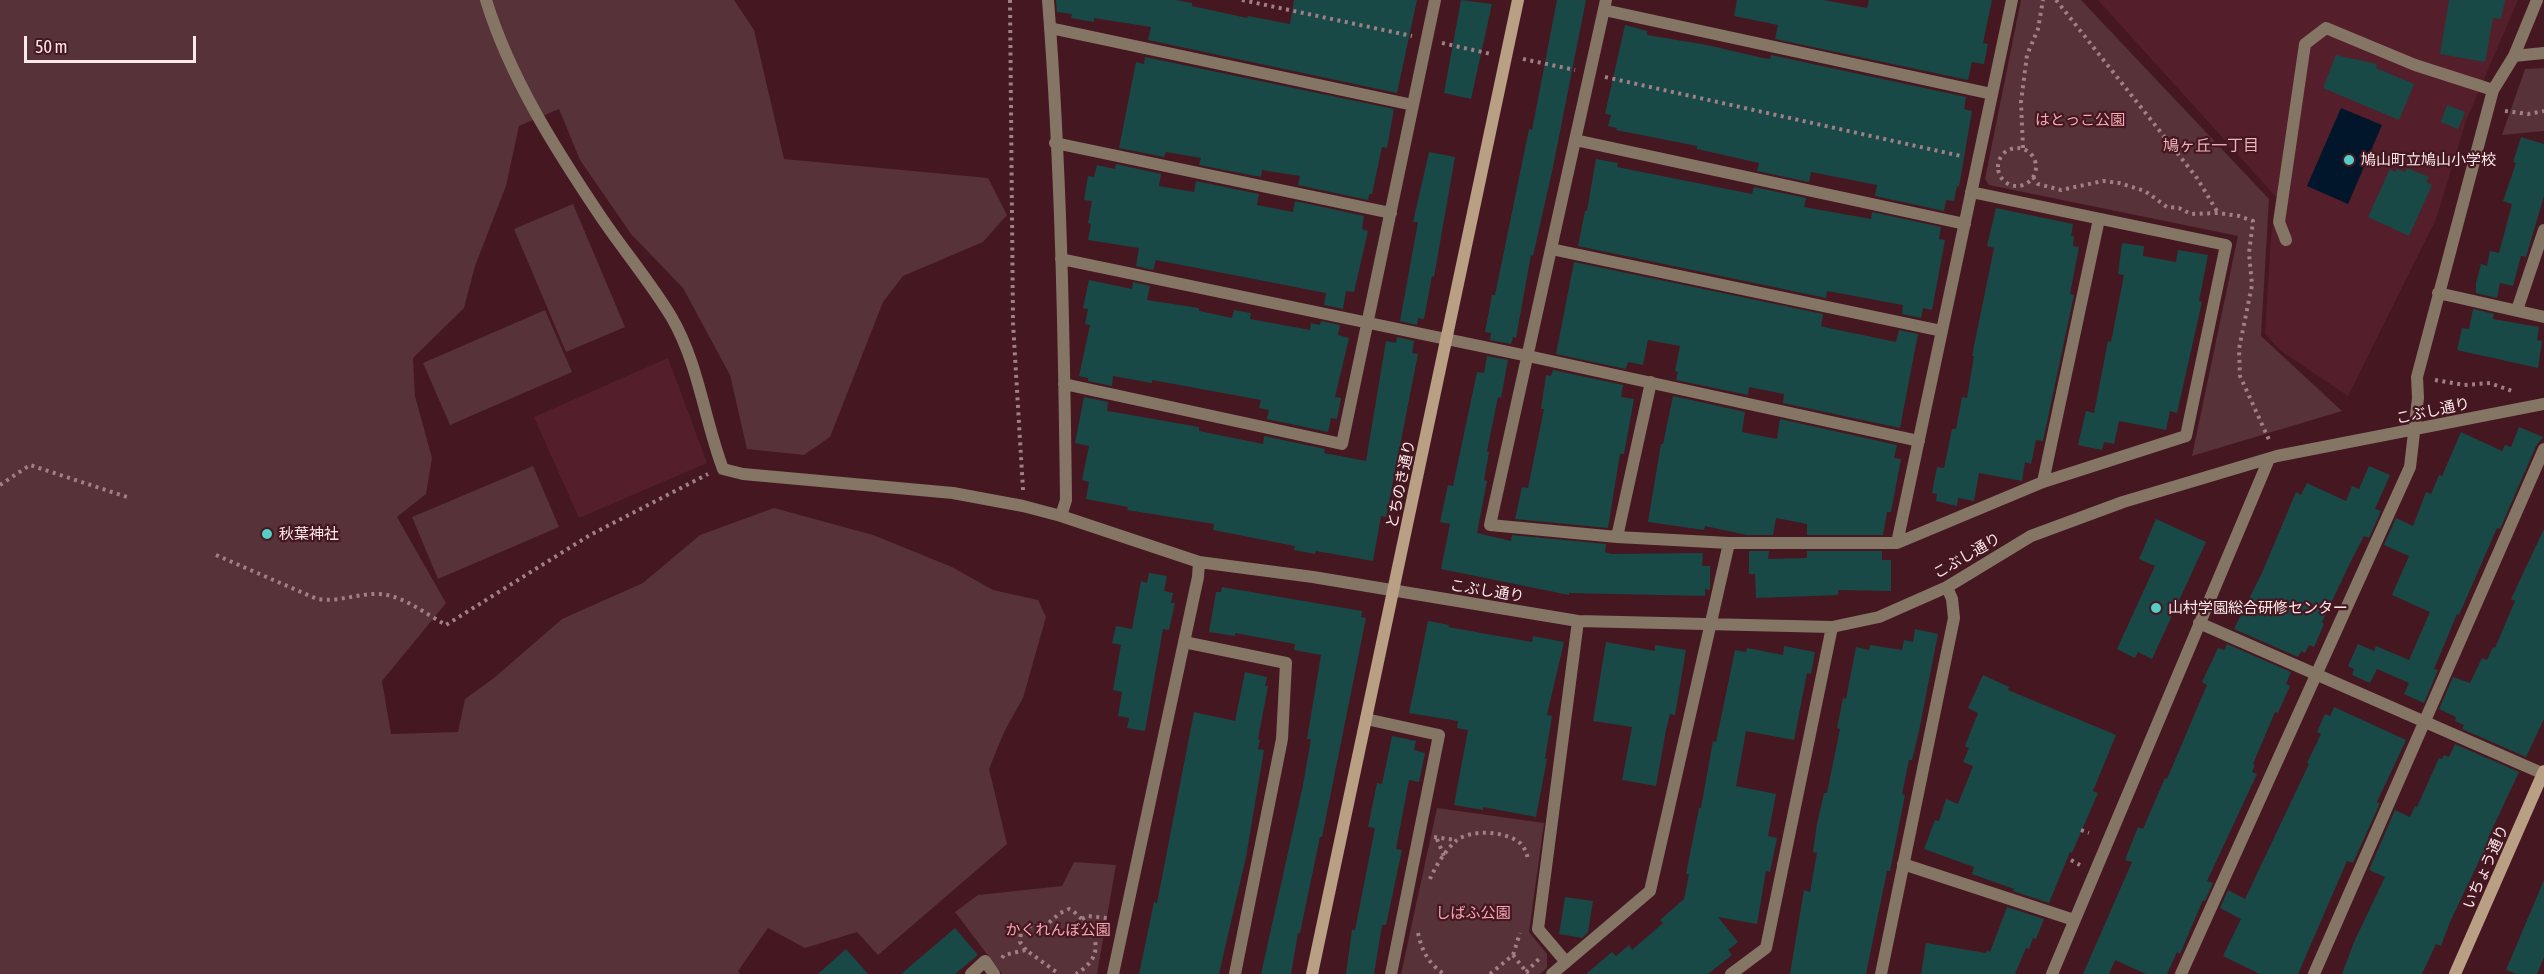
<!DOCTYPE html>
<meta charset="utf-8">
<style>
body{margin:0}
#map{position:relative;width:2544px;height:974px;overflow:hidden;background:#451721;font-family:"Asap Condensed",sans-serif}
canvas{display:block}
.scale{position:absolute;left:24px;top:36px;width:172px;height:27px;box-sizing:border-box;border:3px solid #fde9eb;border-top:0;padding-left:8px;font-size:18px;line-height:21px;white-space:nowrap;color:#fde9eb;-webkit-text-stroke:4px #451721;paint-order:stroke}
</style>
<div id="map">
<canvas width="2544" height="974"></canvas>
<div class="scale">50 m</div>
</div>
<script>
const ctx = document.querySelector('canvas').getContext('2d');
ctx.lineJoin = 'round';
function fill(path, color) {
  ctx.fillStyle = color;
  ctx.fill(path, 'evenodd');
}
function trace(path, color, width, dash) {
  ctx.strokeStyle = color;
  ctx.lineWidth = width;
  ctx.lineCap = dash ? 'butt' : 'round';
  ctx.setLineDash(dash || []);
  ctx.stroke(path);
}
function drawText(font, color, halo, rows, align = 'center') {
  ctx.font = font + ' "Asap Condensed","Noto Sans JP",sans-serif';
  ctx.lineWidth = 4.5;
  ctx.setLineDash([]);
  ctx.textBaseline = 'middle';
  ctx.strokeStyle = halo;
  ctx.fillStyle = color;
  for (const [text, x, y, turn = 0] of rows) {
    ctx.save();
    ctx.translate(x, y);
    ctx.rotate((+turn || 0) * Math.PI / 180);
    ctx.textAlign = isNaN(turn) ? turn : align;
    if (halo) ctx.strokeText(text, 0, 0);
    ctx.fillText(text, 0, 0);
    ctx.restore();
  }
}
fill(new Path2D(`
 M2098 0H2518L2466 121 2436 219 2348 396 2281 351 2265 334 2271 237 2278 199Z
 M668 358 707 463 579 518 534 417Z`), '#541f2a');
fill(new Path2D(`
 M0 0H734L754 30 784 159 988 178 1007 215 983 242 903 276 883 302 830 437 804 455 747 449 730 375 683 288 631 234 580 160 559 109 519 126 506 186 475 266 464 308 413 358 415 396 432 458 426 494 397 517 446 603 382 681 391 734 458 732 465 699 494 678 562 619 643 583 700 535 774 508 873 535 952 567 993 590 1038 600 1046 617 1023 698 1004 732 989 769 1007 844 878 955 857 932 805 948 768 928 738 971 740 974H0Z
 M2021 0H2081L2269 199 2261 336 2342 411 2192 456 2238 236 1989 185 1985 179Z
 M2544 68V131L2502 135 2525 69Z
 M573 204 625 327 566 352 514 229Z
 M545 310 572 372 450 425 423 363Z
 M533 466 559 527 438 579 412 517Z
 M1437 808 1544 823 1529 932 1547 954V968L1540 974H1401Z
 M1074 862 1116 865 1097 974H1002L955 912 978 895 1062 886Z`), '#573238');
fill(new Path2D(`
 M2341 108 2382 125 2348 204 2307 186Z`), '#01152b');
fill(new Path2D(`
 M1056 0H1175L1192 3V6L1247 18 1248 16 1290 24 1294 0H1417L1397 93 1148 40 1151 27 1094 18V22L1071 18 1072 14 1057 12Z
 M1461 0 1492 4 1471 99 1444 93Z
 M1557 0H1586L1553 167 1533 256 1531 255 1516 338 1513 337 1511 344 1490 340 1491 333 1485 332 1492 295H1495L1529 129 1532 130Z
 M1737 0H1823L1867 8 1869 0H1992L1983 43 1988 44 1984 64 1972 62 1968 80 1775 39 1778 25 1734 16Z
 M2449 0H2505L2501 19 2493 18 2485 62 2440 54Z
 M1625 25 1647 31V35L1707 45 1763 58 1770 59 1771 55 1966 97 1964 109 1972 111 1959 187 1957 186 1954 201 1946 200 1944 211 1875 196 1877 185 1811 172 1809 182 1757 171 1759 163 1697 149V146L1616 130 1617 128 1608 126 1611 115 1605 114Z
 M2336 55 2377 64 2376 68 2414 84 2399 120 2323 88Z
 M1145 57 1394 109 1387 148 1382 147 1372 194H1369L1368 200 1298 185 1300 176 1262 170 1261 177 1199 165 1201 158 1166 152 1164 157 1119 148 1136 62 1144 64Z
 M2447 105 2465 112 2458 129 2441 122Z
 M2521 137 2544 144V196L2526 257 2521 256 2513 286 2500 283 2497 298 2476 293V283L2481 264 2487 266 2490 251 2499 253 2512 204 2503 201 2516 163 2513 162Z
 M1429 152 1455 157 1434 277 1432 276 1424 319 1418 318 1417 325 1400 321 1418 222H1413Z
 M1596 159 1618 163 1617 167 1752 194 1754 187 1806 198 1804 207 1871 219 1872 212 1941 227 1939 239 1945 240 1932 310 1923 308 1921 318 1902 314 1903 305 1827 291 1826 298 1578 246 1585 211H1587Z
 M1116 164 1161 174 1159 186 1194 192 1196 181 1259 194 1257 205 1293 212 1295 201 1364 216 1362 229 1368 231 1354 292 1346 291 1343 309 1324 305 1326 293 1156 260 1153 270 1136 266 1139 248 1088 240 1091 224 1088 223 1092 201 1084 200 1088 176 1094 177 1097 165 1115 169Z
 M2407 168 2429 177 2426 182 2432 185 2409 236 2368 217 2390 169 2395 172 2397 169 2405 172Z
 M1996 208 2073 224 2071 236H2074L2073 246 2079 247 2070 294 2074 295 2043 441 2036 440 2031 464 2025 462 2022 481 1979 473 1974 501 1958 498 1957 506 1936 501 1937 494 1932 493 1937 467 1944 468 1952 429H1956L1962 397 1967 398 1974 356H1972L1994 248 1987 246Z
 M2122 243 2144 246 2143 256 2176 262 2178 250 2208 255 2199 301 2202 302 2177 413 2170 411 2166 430 2119 421 2114 444 2104 442 2102 450 2078 445 2086 411 2094 413 2108 341 2111 342 2124 275 2118 274Z
 M1574 262 1823 314 1821 326 1824 327 1896 342 1899 330 1918 334 1900 428 1783 403 1784 394 1749 387 1748 395 1676 380 1678 372 1675 371 1680 346 1648 340 1643 365 1628 362 1626 369 1556 354Z
 M1089 280 1132 289 1133 282 1150 286 1147 300 1199 308V311L1232 318 1234 310 1251 313 1250 319 1310 330 1311 323 1320 325 1321 321 1340 325 1338 335 1349 338 1335 397 1341 398 1337 419 1331 418 1328 432 1267 419 1269 410 1259 408 1261 400 1152 380V383L1113 376 1112 386 1088 381V378L1079 376 1090 325 1085 324 1088 309 1083 308Z
 M2473 309 2494 314 2493 319 2539 327 2537 340 2542 341 2538 368 2457 350 2462 328 2469 329Z
 M1397 337 1414 341 1412 353 1418 354 1386 517 1381 516 1373 561 1316 551 1315 554 1294 550 1295 546 1213 530 1214 524 1127 510 1128 507 1086 499 1089 482 1082 480 1089 446 1075 443 1084 397 1108 402 1107 411 1114 412 1199 427V431L1263 444 1264 436 1325 449 1324 453 1366 461 1386 341 1396 343Z
 M1487 356 1508 360 1501 398 1498 397 1487 451 1489 452 1484 480 1487 481 1477 533 1511 541 1512 535 1606 544 1605 552 1611 554 1703 553 1702 566H1710V590L1705 589V596L1569 593V595L1441 569 1450 524 1440 522 1448 485 1453 486 1477 372 1484 373Z
 M1553 370 1623 385 1621 397 1634 399 1624 454H1620L1608 528 1515 519 1522 487 1528 488 1544 409H1541L1546 375 1551 376Z
 M1673 396 1745 412 1742 432 1777 439 1780 419 1897 445 1894 458 1901 459 1891 512H1887L1883 535H1807V524L1776 518 1773 535H1747L1705 526 1704 530 1648 522 1661 444H1663Z
 M2519 427 2543 437 2536 446 2500 529 2497 528 2459 615 2457 614 2434 669 2438 670 2424 703 2404 694 2409 683 2377 669 2370 683 2352 675 2354 669 2348 666 2358 644 2374 651 2376 646 2409 660 2430 612 2392 595 2409 556 2384 545 2396 518 2413 526 2426 492 2431 494 2439 475 2442 476 2461 432 2502 451 2505 445 2511 447Z
 M2369 466 2390 475 2375 509 2381 511 2369 538 2364 536 2351 561 2322 622 2324 624 2314 647 2309 645 2305 653 2301 651 2298 657 2234 629 2262 573 2296 492 2301 495 2307 483 2346 501 2352 486 2359 489Z
 M2156 519 2206 542 2152 659 2138 652 2135 658 2117 649 2155 566 2139 559Z
 M2544 529V719L2526 757 2462 729 2464 725 2455 721 2456 717 2439 709 2453 677 2470 683 2482 658 2487 660 2493 647 2495 648 2515 601 2511 599Z
 M1749 551H1769L1768 559 1807 558V551H1882V560H1891V591L1838 590V595L1756 598 1755 574H1749Z
 M1149 573 1167 576 1164 591 1173 593 1171 603H1175L1169 630 1163 629 1145 731 1127 728 1129 718 1118 716 1122 692 1113 690 1121 645 1112 643 1116 626 1132 629 1141 581 1147 583Z
 M1222 587 1362 611 1361 617 1366 618 1322 837H1320L1300 933H1298L1291 974H1261L1303 785 1311 739H1307L1321 655 1294 650 1295 644 1235 633V636L1209 632 1216 592H1221Z
 M1428 621 1449 625 1448 627 1532 642 1533 636 1564 642 1547 715 1552 716 1545 759H1547L1536 817 1483 807V810L1454 805 1468 730 1457 728 1458 721 1409 713Z
 M1915 629 1938 634 1919 731 1912 760H1909L1902 794 1905 795 1890 871H1887L1866 974H1790L1804 890 1810 892 1817 853 1813 852 1817 824 1824 793H1827L1840 729 1837 728 1843 698 1846 699 1856 647 1869 650 1870 645 1902 650 1904 640 1913 642Z
 M1606 642 1655 651V645L1686 650 1675 715 1670 714 1666 730 1656 786 1622 780 1632 727 1593 721Z
 M2227 644 2291 672 2286 684 2290 686 2278 713 2275 712 2253 764 2255 765 2252 772 2257 774 2207 881 2213 883 2205 901 2203 900 2180 954 2177 952 2167 974H2146L2115 960 2109 974H2083L2132 862 2125 860 2138 827 2143 829 2165 778 2167 779 2207 685 2202 682 2218 648 2224 650Z
 M1784 646 1815 652 1811 674 1807 673 1794 740 1746 731 1736 786 1776 794 1768 836 1777 838 1770 872 1766 871 1757 924 1718 917 1738 942 1728 950 1732 955 1708 974H1586L1612 952 1616 956 1629 945 1632 950 1663 923 1660 920 1684 899 1689 874H1686L1699 808H1701L1713 741 1716 742 1735 650 1746 652 1747 648 1783 655Z
 M1245 672 1267 677 1265 686H1268L1258 739 1260 740 1258 749 1264 750 1246 857 1219 974H1139L1154 902 1157 903 1194 712 1235 721Z
 M1983 675 2009 687 2008 690 2116 735 2093 791 2098 793 2072 853 2070 852 2049 903 2013 891 2014 889 1972 874 1974 867 1924 849 1935 820 1939 821 1946 799 1958 804 1973 766 1963 762 1969 748 1965 746 1978 713 1968 708Z
 M2334 707 2406 740 2377 802 2380 803 2353 863 2347 861 2298 974H2260L2223 956 2241 919 2220 908 2228 890 2245 899 2309 764 2307 763 2321 734 2317 732 2325 714 2330 716Z
 M1392 736 1416 741 1414 750 1425 753 1419 782 1409 780 1396 849 1402 850 1386 925H1382L1374 974H1346L1352 930H1355L1375 828 1368 827 1377 783 1382 784Z
 M2455 744 2519 772 2488 838 2491 839 2481 862 2479 861 2450 922 2441 946 2436 944 2422 974H2342L2354 942 2385 877 2369 870 2395 810 2410 817 2415 806 2417 807 2439 758 2442 759 2444 755 2449 757Z
 M2544 880V957L2537 974H2517L2506 970Z
 M1565 897 1593 901 1588 932 1582 938 1559 934Z
 M2007 907 2044 919 2036 939 2033 938 2029 949 2026 948 2015 974H1921L1926 943 1986 953 1987 950 1990 952Z
 M955 928 978 955 955 974H901Z
 M846 949 868 974H818Z`), '#184947');
trace(new Path2D(`
 M1010 0 1013 323 1023 490
 M1242 0 1412 36
 M2056 0 2197 178 2218 213
 M1442 43 1491 54
 M1523 59 1575 70
 M1605 77 1961 156
 M2505 111 2528 114 2544 111
 M1998 167a19 19 0 1 1 38 0a19 19 0 1 1-38 0Z
 M2023 148 2021 102 2027 55 2038 29 2043 0
 M2033 177 2038 184 2061 190 2103 181 2119 183 2145 191 2167 207 2179 208 2191 214 2218 213 2239 216 2253 221 2249 253 2252 285 2239 349 2240 376 2270 442
 M2435 380 2464 385 2490 383 2515 392
 M0 485 30 465 130 498
 M216 555 317 599C337 602 354 595 373 594 399 592 424 613 446 625L590 535 708 474
 M2081 830 2089 833
 M1434 837 1456 840
 M1437 839 1444 856
 M2071 860 2080 865
 M1430 879C1435 867 1446 849 1457 840 1472 829 1506 831 1520 843 1525 848 1527 853 1528 860
 M1082 919 1088 916 1107 918
 M1418 933C1422 951 1428 963 1444 974
 M1026 950 1020 942 1021 931 1032 925 1044 927 1060 913 1069 909C1077 913 1082 919 1087 926 1102 945 1097 961 1076 974
 M1513 955 1528 974
 M1002 958 1004 955 1026 950 1059 974
 M1526 972 1542 956
 M1490 974 1513 955 1520 933`), '#a07f85', 4, [3, 4.5]);
trace(new Path2D(`
 M2286 240 2279 222 2305 44 2326 28 2415 65 2493 90`), '#857564', 12);
trace(new Path2D(`
 M486 0C510 78 556 150 601 217 624 251 651 283 672 318 699 365 704 419 723 469L743 474 953 493 1023 506 1061 516 1199 562 1313 577 1578 621 1832 627 1879 617 1947 587 2031 536 2123 502 2277 456 2544 404
 M1048 0C1061 166 1064 333 1066 500L1061 516
 M1606 0 1490 525 1617 537 1729 543H1897L2043 482 2186 436 2226 245 1971 192
 M1604 10 1992 94
 M1050 28 1413 105
 M2514 56 2544 53
 M1575 140 1965 224
 M1055 143 1391 213
 M1551 249 1942 331
 M1061 259 1528 356 1919 441
 M2438 293 2544 317
 M2517 310 2544 230
 M1064 384 1342 444 1435 0
 M2043 482 2099 219
 M1617 537 1651 382
 M1897 543 2012 0
 M2199 623 2544 774
 M1184 642 1286 663 1282 739 1235 974
 M1366 719 1439 735 1391 974
 M1903 864 2074 920
 M1566 962 1538 929 1578 621
 M971 974 985 961 994 974
 M1113 974 1198 577 1199 562
 M1552 974 1650 891 1729 543
 M1731 974 1766 948 1832 627
 M1881 974 1954 618 1952 599 1947 587
 M2052 974 2269 459
 M2181 974 2410 467 2418 398 2417 377 2493 90 2514 56 2537 0
 M2314 974 2544 449`), '#857564', 12);
trace(new Path2D(`
 M1312 974 1518 0
 M2455 974 2544 771`), '#b9a084', 12);
for (const [x, y, r, color] of [
 [2349,160,6,"#54cdc7"],
 [267,534,6,"#54cdc7"],
 [2156,608,6,"#54cdc7"]
]) {
  const dot = new Path2D();
  dot.arc(x, y, r, 0, 2 * Math.PI);
  ctx.fillStyle = color;
  ctx.fill(dot);
  trace(dot, '#451721', 2);
}
drawText('15px', '#f8a9b4', '#451721', [
 ["はとっこ公園",2080,120],
 ["しばふ公園",1473,913],
 ["かくれんぼ公園",1058,930]
]);
drawText('15px', '#fde9eb', '#451721', [
 ["鳩山町立鳩山小学校",2361,160],
 ["秋葉神社",279,534],
 ["山村学園総合研修センター",2168,608]
], 'left');
drawText('15px', '#fde9eb', '#451721', [
 ["こぶし通り",2433,411,-12],
 ["とちのき通り",1401,484,-78],
 ["こぶし通り",1967,556,-30],
 ["こぶし通り",1487,591,9],
 ["いちょう通り",2486,867,-66]
]);
drawText('16px', '#efb2ba', '#451721', [
 ["鳩ヶ丘一丁目",2211,146]
]);
</script>
